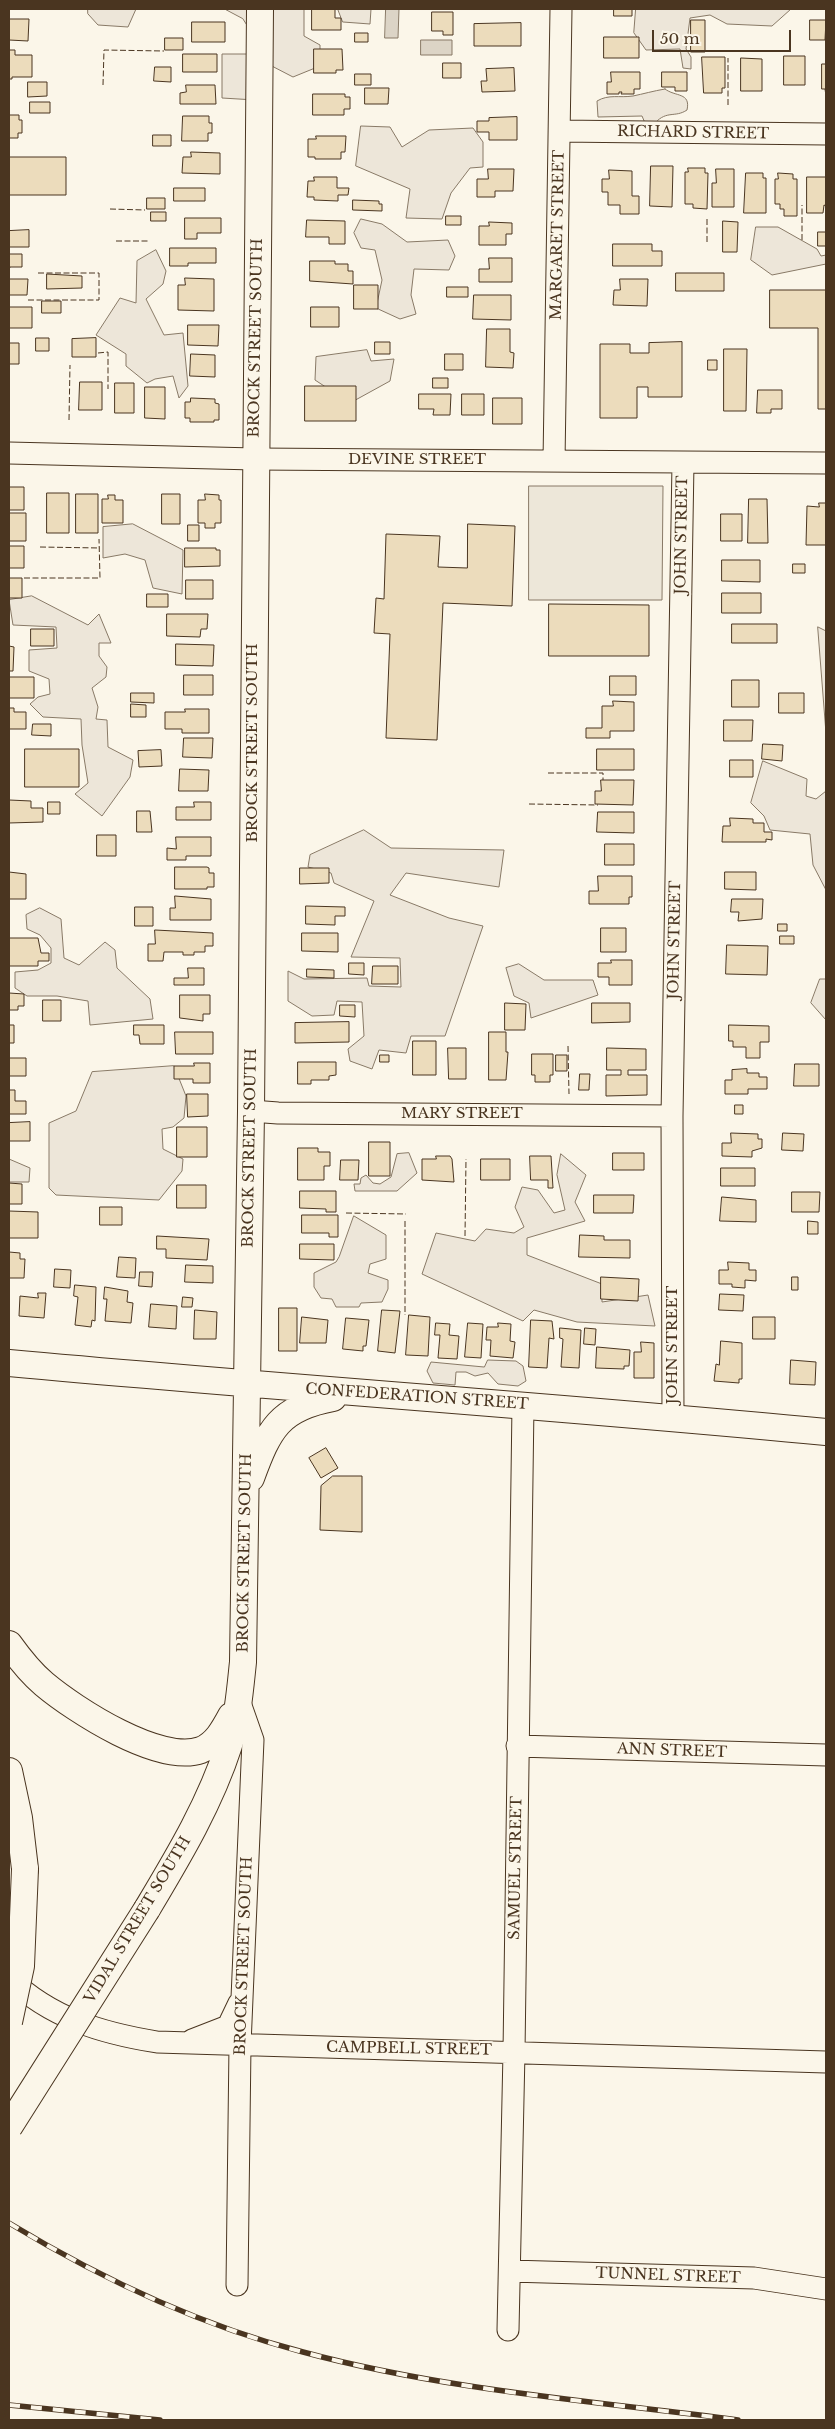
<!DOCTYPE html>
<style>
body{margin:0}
#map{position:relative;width:835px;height:2429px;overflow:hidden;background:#fbf6e9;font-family:"Libre Baskerville",serif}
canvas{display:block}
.frame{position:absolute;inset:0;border:10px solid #4a3520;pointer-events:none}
.scale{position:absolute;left:652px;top:30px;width:139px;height:22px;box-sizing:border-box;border:2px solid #4a3520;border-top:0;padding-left:6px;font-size:15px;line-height:18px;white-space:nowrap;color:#4a3520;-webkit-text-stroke:4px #fbf6e9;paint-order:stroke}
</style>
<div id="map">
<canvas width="835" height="2429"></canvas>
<div class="frame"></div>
<div class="scale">50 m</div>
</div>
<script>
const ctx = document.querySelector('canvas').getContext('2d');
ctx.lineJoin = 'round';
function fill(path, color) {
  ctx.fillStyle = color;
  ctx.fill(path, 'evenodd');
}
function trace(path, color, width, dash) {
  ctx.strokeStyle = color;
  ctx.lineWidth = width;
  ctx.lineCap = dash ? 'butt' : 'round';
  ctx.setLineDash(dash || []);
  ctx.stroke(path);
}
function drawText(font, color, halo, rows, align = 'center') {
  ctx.font = font + ' "Libre Baskerville",serif';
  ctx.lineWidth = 4;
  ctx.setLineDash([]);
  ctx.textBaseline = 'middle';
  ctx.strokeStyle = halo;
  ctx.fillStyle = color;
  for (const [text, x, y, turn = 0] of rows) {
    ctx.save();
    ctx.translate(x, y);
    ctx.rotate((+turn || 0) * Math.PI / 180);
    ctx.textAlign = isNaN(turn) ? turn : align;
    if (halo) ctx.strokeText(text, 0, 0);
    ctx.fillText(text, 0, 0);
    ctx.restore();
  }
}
const green = new Path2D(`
 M88 9H136L128 27 98 25 88 14Z
 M225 9H304V36L320 45V66L293 77 266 63 255 100 222 98V54H248L255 38 243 19Z
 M338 9H371L370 24 343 22Z
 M636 9H791L772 26 727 24 710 15 690 18 686 49 691 57V69L683 68 680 49 646 50 634 33Z
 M665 89C675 97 691 92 687 110 675 118 667 110 655 123H645L642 116 598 117 597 101C609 94 619 98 633 96 643 94 653 91 665 89Z
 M361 126 390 127 402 147 429 130 473 128 483 142V167L470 168 451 193 442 219 406 218 410 189 356 166Z
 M361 219 382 224 407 242 448 240 455 256 449 270 414 269 411 295 416 314 400 319 376 308 382 280 375 250 361 248 354 233Z
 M756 227H778L817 249 821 256 826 255V264L772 275 751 260Z
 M156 250 166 271 163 284 146 299 164 335 183 333 188 386 179 398 173 376 155 379 147 383 126 366V354L96 335 120 298 136 303 137 261Z
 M367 350 371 361 394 359 390 381 350 403 315 380 316 357Z
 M133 524 183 550 182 594 153 588 145 560 125 554 103 558V527Z
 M32 596 88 625 99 614 111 643H99V656L107 667 106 677 92 688 98 707 96 719 107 720 108 747 133 760 130 777 102 816 75 794 88 783 82 745 81 719 43 717 30 704 38 697 50 694 49 679 29 671V650L57 648 56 627 13 625 9 600Z
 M818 627 826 631V733Z
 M763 761 807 779 806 796 816 799 826 791V890L813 865 810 834 770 830 764 816 751 803Z
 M364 830 391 848 504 850 499 887 406 873 390 895 449 918 483 926 445 1036H411L406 1053 379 1050 372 1069 350 1061 348 1049 364 1036 362 1002 337 1001 334 1015 312 1016 288 1001V971L304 979 367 978 369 986 401 987 400 958 351 957 374 901 334 883 331 873 308 867 310 855Z
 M40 908 61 919 64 958 79 965 105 942 115 950 117 968 150 999 153 1019 90 1025 88 1001 57 996H27L15 988V972L38 970 51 963V948L40 935 27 929 26 915Z
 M519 964 544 980H593L598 995 531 1018 529 1003 514 996 506 968Z
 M820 979H826V1020L811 1003Z
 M174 1066 186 1096 184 1118 173 1127 162 1129 163 1149 183 1159 182 1171 159 1200 56 1195 49 1188V1123L76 1111 92 1072Z
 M409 1153 417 1173 397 1191H355L354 1184H360L361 1178 366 1175 373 1183 380 1184 391 1177 397 1154Z
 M561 1154 586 1175 575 1202 585 1221 527 1238V1255L602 1284V1302L648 1295 655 1326 577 1322 534 1310 523 1321 422 1274 436 1233 475 1241 486 1229 514 1233 524 1227 515 1207 522 1187 538 1190 554 1213 565 1210 557 1175Z
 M9 1159 30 1168 29 1182H9Z
 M354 1216 386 1235V1259L370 1264 368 1273 388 1280V1289L382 1302 361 1303 359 1307H336L332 1299 321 1298 314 1287V1273L336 1262 339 1257Z
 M488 1360 516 1361 523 1366 526 1381 518 1386 498 1384 488 1373 475 1376 466 1372H456L455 1385 433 1383 427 1371 431 1362 484 1367Z`);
fill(green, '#ede6d9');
trace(green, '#887966', 1);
const parking = new Path2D(`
 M529 486H663L662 600H529Z`);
fill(parking, '#ede7d9');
trace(parking, '#887966', 1);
const water = new Path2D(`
 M386 9H399L398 38H385Z
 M421 40H452V55H421Z`);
fill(water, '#dcd4c6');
trace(water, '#887966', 1);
const building = new Path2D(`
 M312 9H335V18H341V30H312Z
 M614 9H632V16H614Z
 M432 12H453V35H443V31H432Z
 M9 19H29L28 41 9 40Z
 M691 20H705V52H691Z
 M810 20H826L825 40H810Z
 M192 22H225V42H192Z
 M521 23V46H474V24Z
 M355 33H368V42H355Z
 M604 37H639V58H604Z
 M165 38H183V50H165Z
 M314 49H342L343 70H336V73H314Z
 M9 50H15V55H32V77H12V79H9Z
 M183 54H217V72H183Z
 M784 56H805V85H784Z
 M702 57H725V88H722V93H704Z
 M741 58 762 59V91H741Z
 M443 63H461V78H443Z
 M822 64H826V96L825 89H822Z
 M155 67H171V82L154 81Z
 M514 68 515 91 482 92 481 81H487L486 69Z
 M611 72H640V89H634V94H621L622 92H619V94H607V82H611Z
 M662 72H687V91H675V87H662Z
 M355 74H371V85H355Z
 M28 82H47V96L28 97Z
 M186 85H215L216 104H180V93L186 92Z
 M365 88H389L388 104H365Z
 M313 94H345V97H350V109H344V115H313Z
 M30 102H50V113H30Z
 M9 115H19V120H22V133H18V138H9Z
 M183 116H209V123H212V133H208V141H182Z
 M517 117V140H489V132H477V121H489V118Z
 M153 135H171V146H153Z
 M316 136H346L345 152H341V159H315V157H308V139H316Z
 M191 152 220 153V174L182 173 183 157H191Z
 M9 157H66V195H9Z
 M651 166H673L672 207 650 206Z
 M688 168H705V173H708L707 209 693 208V204H685V172H688Z
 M488 169H514L513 191H495V197H477V179H488Z
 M716 169H734V207H712V183H716Z
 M609 170 632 171V196H639V214H620V205H608V192H602V179H609Z
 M746 173H763V178H766V213H744Z
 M778 173 793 174V179H797V216H784V209H780V204H775V179H778Z
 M314 177H337V188H349L348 195H338V201L314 200V197H307L308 181H314Z
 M807 177H826V206L824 205 823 213H807Z
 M174 188H205V201H174Z
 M147 198H165V209H147Z
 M353 200 379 201V204H382V211L353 210Z
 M151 212H166V221H151Z
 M446 216H461V225H446Z
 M185 218H221V233H197V239H185Z
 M307 220 345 221V244H329V237H306Z
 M723 221 738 222 737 252H723Z
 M489 222 512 223V234H506V245H479V226H489Z
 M29 230V247H9V231Z
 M818 232H826V246H818Z
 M613 244H652V251H662V266H613Z
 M170 248H216V263H188V266H170Z
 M9 254H22V267H10L9 270Z
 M489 258H512V282H479V269H489Z
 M310 261H335V264H348V271H353V284L310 281Z
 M676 273H724V291H676Z
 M47 274 82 276V288L47 289Z
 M185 278 214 279V311L178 310V285H185Z
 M9 279H28L27 295H9Z
 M620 279H648L647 306 613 305 614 290H620Z
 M354 285H378V309H354Z
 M447 287H468V297H447Z
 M770 290H826V409H818V328H770Z
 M474 295H511V320L473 319Z
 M42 301H61V313H42Z
 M9 307H32V328H9Z
 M311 307H339V327H311Z
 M188 325H219L218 346 188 345Z
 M487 329H510V352L514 353 513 368 486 367Z
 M36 338H49V351H36Z
 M96 338V357H72V339Z
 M375 342H390V354H375Z
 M682 342V397H648V387H637V418H600V344H630V353H649V343Z
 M9 343H19V364H9Z
 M724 349H747L746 411H724Z
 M191 354 215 355V377L190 376Z
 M445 354H463V370H445Z
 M708 360H717V370H708Z
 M433 378H448V388H433Z
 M80 382H102V410H79Z
 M115 383H134V413H115Z
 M305 386H356V421H305Z
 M145 387H165V419L145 418Z
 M758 390H782V409H771V413H757Z
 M419 394H451L450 415H433L434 409H419Z
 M462 394H484V415H462Z
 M191 398 215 399V403L219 404V420H214V422H190V418H185V402H190Z
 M493 398H522V424H493Z
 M9 487H24V510H9Z
 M47 493H69V533H47Z
 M76 494H98V533H76Z
 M162 494H180V524H162Z
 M205 494 219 495V500H221V523H215V528H205V523H198V500H205Z
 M108 495H115V500H123V523H102V499H108Z
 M749 499H767L768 543H748Z
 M819 503H826V545H806L807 506 819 507Z
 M9 513H26V541H9Z
 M721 514H742V541H721Z
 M468 524 515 526 512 606 443 603 437 740 386 738 390 634 374 633 376 598 384 599 386 534 440 536 438 567 467 568Z
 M188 525H199V541H188Z
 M9 546H24V568H9Z
 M185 548H216V550H220V566L185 567Z
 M722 560H760V582L722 581Z
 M793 564H805V573H793Z
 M9 578H22V598H9Z
 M186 580H213V599H186Z
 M722 593H761V613H722Z
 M147 594H168V607H147Z
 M549 604 649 605V656H549Z
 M167 614H208L207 629H201L200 637 167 636Z
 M732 624H777V643H732Z
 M31 629H54V646H31Z
 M176 644 214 645 213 666 176 665Z
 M9 646 14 647 13 671H9Z
 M184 675H213V695H184Z
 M610 676H636V695H610Z
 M9 677H34V698H9Z
 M732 680H759V707H732Z
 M131 693H154V703L131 702Z
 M779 693H804V713H779Z
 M613 701 634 702V731H610V738H586V728H602V706H613Z
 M131 704 146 705V717H131Z
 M9 708H14V712H26V729H9Z
 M185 709H209V733H182V729H165V712H185Z
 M724 720H753L752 741H724Z
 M33 724H51V736L32 735Z
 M184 738H213L212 758 183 757Z
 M763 744 783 745 782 761 762 759Z
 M25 749H79V787H25Z
 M597 749H634V770H597Z
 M161 750 162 766 139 767 138 751Z
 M730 760H753V777H730Z
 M180 769 209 770 208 791H179Z
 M601 780H634L633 805 595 804V791H601Z
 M9 800 31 801V808H43V822L9 823Z
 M48 802H60V814H48Z
 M194 802H211V820H176V807H194Z
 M137 811H150L152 832H137Z
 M598 812H634V833L597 832Z
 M730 818 753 819V823H764V832H772V840L766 839V842H722L723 826H730Z
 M97 835H116V856H97Z
 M176 837H211V856H186V860H167V848L176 849Z
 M605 844H634V865H605Z
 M175 867H207L209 868V873H214V887H207V889H175Z
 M300 868H329V883L300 884Z
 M9 872 26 874V899H9Z
 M725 872H756V890L725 889Z
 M598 876H632V897H629V904H589V891H598Z
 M175 896 211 899V920H170V908H175Z
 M732 899H763L762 919 738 921 739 912H731Z
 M306 906 345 907V916H335V925L306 924Z
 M135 907H153V926H135Z
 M778 924H787V931H778Z
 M601 928H626V952H601Z
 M155 930 213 933V946H205V952H194V955H183V952H164L163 961H148V944H155Z
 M302 933H338V952L302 951Z
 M780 936H794V944H780Z
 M9 938H38L41 953H49V961H38V966H9Z
 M727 945 768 946 767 975 726 974Z
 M611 960H632V985H609V977H598V963H611Z
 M349 963H364V975L349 974Z
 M373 966H398V984H372Z
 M188 968H204V985H174V978H188Z
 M307 969 334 970V978L307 977Z
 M9 993 24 994V1006H18V1010H9Z
 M180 995H210V1014H203V1021L180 1018Z
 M43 1000H61V1021H43Z
 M505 1003 526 1004 525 1030H505Z
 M592 1003H630V1022L592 1023Z
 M340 1005H355V1017L340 1016Z
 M349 1022V1042L295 1043V1023Z
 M9 1025H14V1043H9Z
 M134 1025H164V1044H140L139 1035H134Z
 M729 1025 769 1026V1042H760V1058H746V1047H733V1041H729Z
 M175 1032H213V1054H176Z
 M489 1032H506V1052H508L506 1080H489Z
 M413 1041H436V1075H413Z
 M448 1048H466V1079H449Z
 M607 1048 646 1049V1070H628V1075H647V1095L606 1096V1075H621V1070H607Z
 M532 1054H553V1075H550V1082H535V1075H532Z
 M380 1055H389V1062H380Z
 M556 1055H567V1071H556Z
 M9 1058H26V1076H9Z
 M298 1062H336V1075L329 1076V1080H311V1084H298Z
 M194 1063H210V1083H193V1079H174V1066H194Z
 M795 1064H819V1086H794Z
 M747 1069V1073H759V1077H767V1089H748V1094H725V1080H732V1070Z
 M580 1074H590L589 1090H579Z
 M9 1090H15V1101H26V1114H9Z
 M187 1094H208V1116L188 1117Z
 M735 1105H743V1114H735Z
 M30 1122V1141H9V1123Z
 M177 1127H207V1157H177Z
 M731 1133 758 1134V1139H762V1148L752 1151V1157L722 1156V1143H731Z
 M783 1133 804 1134 803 1151 782 1150Z
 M369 1142H390V1176H369Z
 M298 1148H318V1152H330V1166H324V1180H298Z
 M613 1153H644V1170H613Z
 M436 1156H450L452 1159 454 1182 422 1180V1159H436Z
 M530 1156H551L553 1188H548V1180H531Z
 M481 1159H510V1180H481Z
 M341 1160H359L358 1180H340Z
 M721 1168H755V1186H721Z
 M9 1183 22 1184V1204H9Z
 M177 1185H206V1208H177Z
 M300 1191H336V1212H326V1209L300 1208Z
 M792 1192H820L819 1212H792Z
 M594 1195H634L633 1213H594Z
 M722 1197 756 1200V1222L720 1221Z
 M100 1207H122V1225H100Z
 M9 1211 38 1212V1238H9Z
 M302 1215H338V1237H329V1233H302Z
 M808 1221 818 1222V1234H808Z
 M580 1235 604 1236V1240H630V1258L579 1257Z
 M157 1236 209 1239 207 1260 166 1258V1249H157Z
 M300 1244H334V1260L300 1259Z
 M9 1252 20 1253V1259H25L24 1278H9Z
 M119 1257 136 1258 135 1278 117 1277Z
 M728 1262 749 1263V1270H756V1281L745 1280V1288L732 1287V1284H719V1270H728Z
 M186 1265 213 1266V1283L185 1282Z
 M55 1269 71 1270 70 1288 54 1287Z
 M140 1272H153L152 1287 139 1286Z
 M601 1277 639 1279 638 1301 601 1299Z
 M792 1277H798V1290H792Z
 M75 1285 96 1287 95 1321 92 1320 91 1327 75 1325 78 1297 74 1296Z
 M105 1287 128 1291 127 1302 133 1303 131 1323 105 1321 107 1299H104Z
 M38 1293H46L44 1318 19 1316 20 1296 38 1298Z
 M720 1294 744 1295 743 1311 719 1310Z
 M183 1297 193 1298 192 1307H182Z
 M151 1304 177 1306 176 1329 149 1327Z
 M279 1308H297V1351H279Z
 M195 1310 217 1312 216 1339H194Z
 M382 1310 400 1311 395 1353 378 1351Z
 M409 1315 430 1317 428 1356 406 1355Z
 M302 1317 328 1320 326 1343H300Z
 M753 1317H775V1339H753Z
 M346 1318 369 1320 366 1346H363V1351L343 1349Z
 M531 1320 552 1321 554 1339 549 1338 547 1368 529 1367Z
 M436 1323 450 1324 449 1335 459 1336 457 1359 438 1358 440 1335H435Z
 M468 1323 483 1324 481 1358 465 1357Z
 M498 1323 511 1324 510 1341 515 1342 513 1358 490 1356 491 1340H486L487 1327H498Z
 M560 1328 581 1330 579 1368 561 1367 563 1339 560 1338Z
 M585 1328 596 1329 595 1345 584 1344Z
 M721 1341 742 1343V1379H739V1383L714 1381 716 1364 719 1365Z
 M641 1342 654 1343V1378H634V1352H641Z
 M597 1347 630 1350 629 1366H624V1369L596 1368Z
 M791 1360 816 1362 815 1385 790 1384Z
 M326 1448 338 1468 321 1478 309 1458Z
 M333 1476H362V1532L320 1530 321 1486Z`);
fill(building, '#ecdcbc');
trace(building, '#4a3520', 1);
const minor = new Path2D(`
 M560 131 826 134
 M9 453 255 459 826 463
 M554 461 561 9
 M251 1111 278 1113 672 1116
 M673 1417 672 1116 683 463
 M517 1746 826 1755
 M9 1978C51 2018 101 2033 157 2042L826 2062
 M192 2040 228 2026 239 2003
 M510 2271 754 2278 826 2289
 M237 2285 240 2045 253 1740 239 1700
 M508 2330 514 2052 523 1405`);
const major = new Path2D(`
 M9 1363C281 1388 554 1406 826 1432
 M251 1478C269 1429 279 1408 333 1398
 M9 1644C19 1658 31 1673 44 1684 75 1710 160 1765 201 1750 216 1744 224 1729 231 1716
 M9 1771 19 1818 25 1869
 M147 1909C178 1857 210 1804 229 1745 238 1718 240 1690 243 1662L251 1111 260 9`);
trace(minor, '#4a3520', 23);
trace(major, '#4a3520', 28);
trace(minor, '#fbf6e9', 21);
trace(major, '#fbf6e9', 26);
const rail = new Path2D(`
 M9 2223C100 2278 199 2325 303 2352 444 2390 593 2401 738 2420
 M9 2405 160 2420`);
trace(rail, '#4a3520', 5.5);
trace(rail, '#fbf6e9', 4, [11]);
const majorBridge = new Path2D(`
 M9 2022 21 1966 25 1869
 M9 2127 147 1909`);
trace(majorBridge, '#4a3520', 28, []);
trace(majorBridge, '#fbf6e9', 26);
trace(new Path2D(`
 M103 85 104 50 164 51
 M728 105V58
 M110 209 145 210
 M802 240V205
 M116 241H149
 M707 242V218
 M28 300H99V273H37
 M98 353 108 352V389
 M69 420 70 365
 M40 547 100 548
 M24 578H100L99 539
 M548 773H603V780
 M529 804 598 805
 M568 1046 569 1094
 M346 1213 406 1214
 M405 1221V1315
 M465 1236 466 1159`), '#4a3520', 1, [6, 2.5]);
drawText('15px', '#4a3520', '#fbf6e9', [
 ["RICHARD STREET",693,133,1],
 ["MARGARET STREET",558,235,-89],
 ["BROCK STREET SOUTH",256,338,-89],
 ["DEVINE STREET",417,460],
 ["JOHN STREET",682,535,-89],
 ["BROCK STREET SOUTH",253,743,-90],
 ["JOHN STREET",675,940,-89],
 ["MARY STREET",462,1114],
 ["BROCK STREET SOUTH",250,1148,-89],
 ["JOHN STREET",673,1345,-90],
 ["CONFEDERATION STREET",417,1397,4],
 ["BROCK STREET SOUTH",245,1553,-89],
 ["ANN STREET",672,1751,2],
 ["SAMUEL STREET",516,1868,-89],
 ["VIDAL STREET SOUTH",138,1920,-59],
 ["BROCK STREET SOUTH",244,1956,-88],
 ["CAMPBELL STREET",409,2049,1],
 ["TUNNEL STREET",668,2276,2]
]);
</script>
